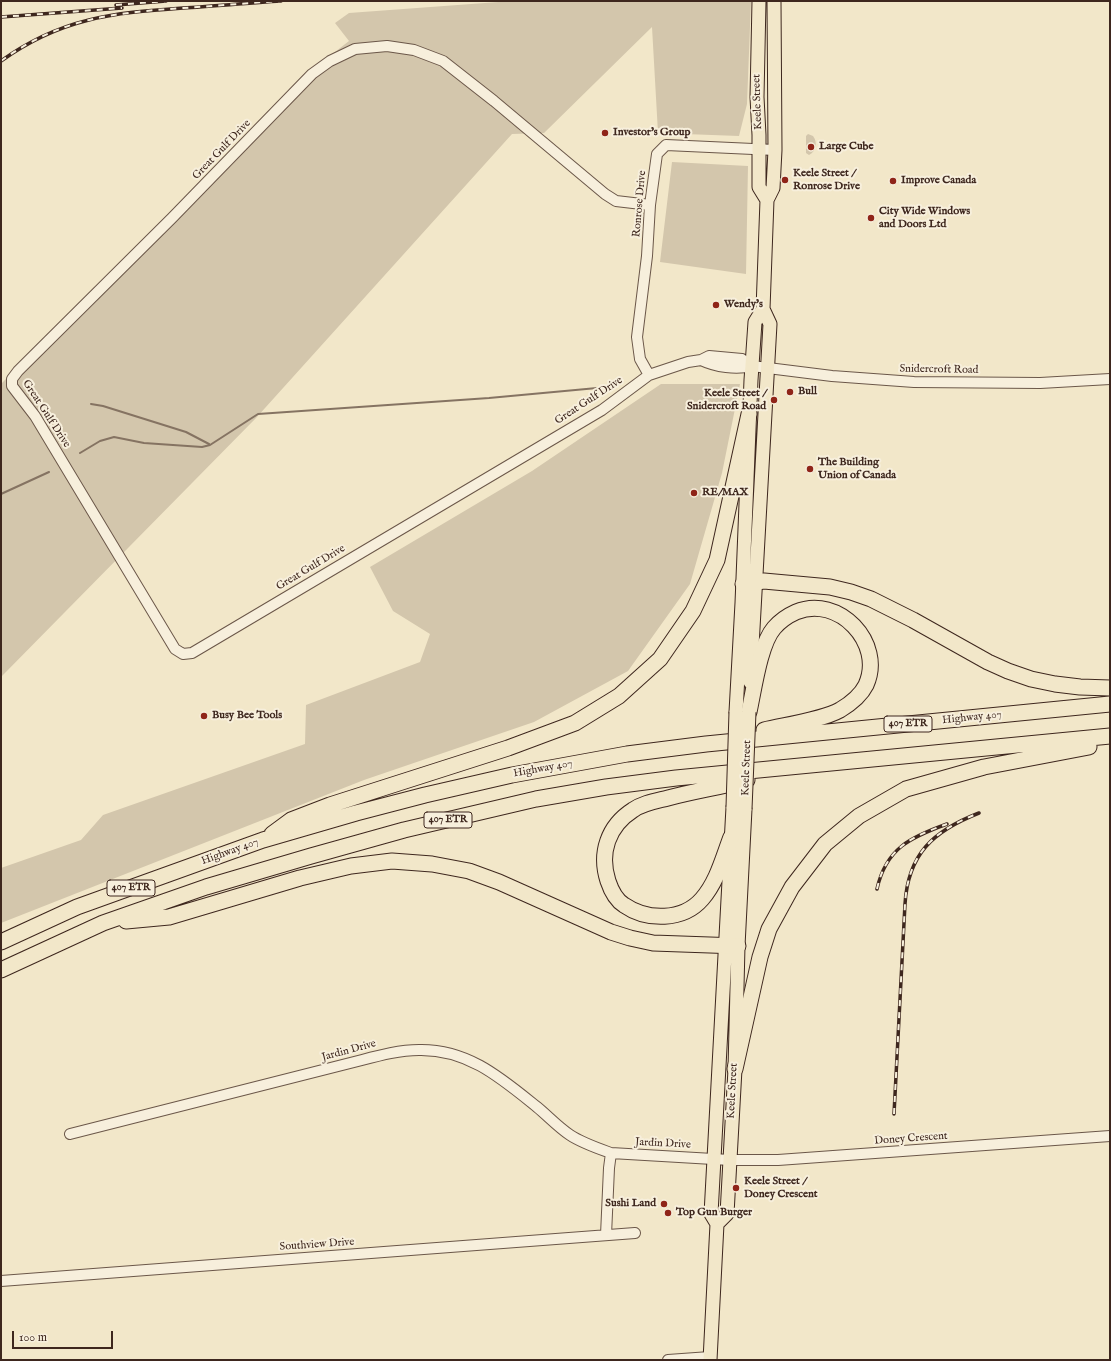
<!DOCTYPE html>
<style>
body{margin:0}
#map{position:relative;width:1111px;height:1361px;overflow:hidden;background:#f2e7c9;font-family:"IM FELL English",serif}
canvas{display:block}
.frame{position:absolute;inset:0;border:2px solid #3e271e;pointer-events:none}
.scale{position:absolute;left:12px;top:1331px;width:101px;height:18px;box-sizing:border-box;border:2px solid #3e271e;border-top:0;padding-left:5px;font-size:12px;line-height:14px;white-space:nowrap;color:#3e271e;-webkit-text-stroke:3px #f7efdc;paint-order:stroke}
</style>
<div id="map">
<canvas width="1111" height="1361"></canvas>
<div class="frame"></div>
<div class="scale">100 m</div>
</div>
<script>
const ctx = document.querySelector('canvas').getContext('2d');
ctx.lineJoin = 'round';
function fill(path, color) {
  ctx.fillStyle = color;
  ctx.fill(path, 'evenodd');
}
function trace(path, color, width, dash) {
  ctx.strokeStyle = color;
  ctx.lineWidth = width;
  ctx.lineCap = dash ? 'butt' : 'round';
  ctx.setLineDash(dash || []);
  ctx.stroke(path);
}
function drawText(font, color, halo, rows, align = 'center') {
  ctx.font = font + ' "IM FELL English",serif';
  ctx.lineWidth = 4;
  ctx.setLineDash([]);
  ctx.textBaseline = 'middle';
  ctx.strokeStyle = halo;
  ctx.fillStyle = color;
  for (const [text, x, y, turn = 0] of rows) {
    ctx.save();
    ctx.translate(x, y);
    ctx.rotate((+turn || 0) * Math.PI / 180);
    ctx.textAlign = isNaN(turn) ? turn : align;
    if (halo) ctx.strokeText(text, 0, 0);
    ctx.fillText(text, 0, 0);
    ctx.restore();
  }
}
fill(new Path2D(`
 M512 1H751L747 104 739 136 658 133 652 27 544 133 512 134 256 418 1 677V384L312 70 349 41 335 23 349 13Z
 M808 134 813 136C818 142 816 152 809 155L806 153V136Z
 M672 162 748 166 746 274 660 262Z
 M661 384H740L722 473 690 584 628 671 534 722 364 780 1 923V868L81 840 103 815 305 744 306 705 420 662 430 634 393 611 370 567 532 471Z`), '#d3c6ac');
trace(new Path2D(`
 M91 404 103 406 186 432 209 444
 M80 453 100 441 114 437 144 443 202 447 210 445 258 414 489 398 597 388
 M1 494 49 472`), '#857362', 2);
const minor = new Path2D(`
 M650 205 616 201 605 194 494 101 443 61 414 50 387 46 355 49 330 61 312 74 172 218 18 371 12 379V386L35 416 175 649 183 654 192 653 602 410 649 375 688 362 701 360 709 356 742 359 752 366
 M701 360C716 367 736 370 752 366L832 376 914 382 1040 383 1110 379
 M649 375 640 359 637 337 647 256 650 205 657 154 666 145 775 150
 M70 1134 362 1060C381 1055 400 1050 419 1050 468 1049 501 1078 537 1107 548 1116 558 1127 570 1135 582 1143 597 1148 611 1153L730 1160H778L1110 1136
 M606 1235 609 1168 611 1153
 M1 1281 635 1233
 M668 1360 710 1357`);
const major = new Path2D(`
 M759 1 757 97 759 135V187L767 200
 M750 682 770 324 763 309 767 200 773 188 775 150 774 1
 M736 712 742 603 751 380 755 322 763 309
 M717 1224 727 1214 735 1069 738 946 745 809
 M710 1360 717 1224 711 1214 733 807`);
const highway = new Path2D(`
 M743 584 764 581 830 587 851 592 871 599 913 620 988 662 1008 671 1031 679 1055 684 1080 687 1110 688
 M749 712C754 689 760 644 774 628 780 621 787 616 796 612 838 594 885 643 866 685 861 695 850 704 840 710 822 720 785 725 764 730
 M272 834 291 820 330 805 508 748 575 723 619 696 660 659 693 611 717 560 749 414
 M731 837C723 858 717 882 702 899 683 921 647 921 624 905 616 900 611 890 608 881 599 853 608 826 633 810 643 803 656 801 668 798 694 791 721 787 747 780
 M126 921 169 917 300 878 351 866 392 861 432 864 469 871 499 882 611 932 630 938 653 943 738 946
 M1 942 77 907 263 840 356 813 425 795 512 775 627 754 706 744 1110 704
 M1 970 103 923 206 887 311 856 404 830 536 799 606 787 676 778 1110 736
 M735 1069 760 957 769 929 792 887 825 844 859 816 906 789 984 767 1089 747`);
trace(minor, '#6b5749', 12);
trace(major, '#3e271e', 15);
trace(highway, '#3e271e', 17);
trace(minor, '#f7efdc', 10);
trace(major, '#f2e7c9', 13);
trace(highway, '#f2e7c9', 15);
const rail = new Path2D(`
 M116 5 166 1
 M1 17 122 8
 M1 61C61 18 112 13 183 8 215 6 248 3 281 1
 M877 889C886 848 911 837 947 824
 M894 1114 905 904C908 854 933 831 979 813`);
trace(rail, '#3e271e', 3.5);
trace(rail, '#f7efdc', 2, [6]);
const majorBridge = new Path2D(`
 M733 807 736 712
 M745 809 749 712`);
trace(majorBridge, '#3e271e', 15, []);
trace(majorBridge, '#f2e7c9', 13);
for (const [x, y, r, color] of [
 [605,133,4,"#8f2418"],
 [811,147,4,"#8f2418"],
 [785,180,4,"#8f2418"],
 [893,181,4,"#8f2418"],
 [871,218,4,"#8f2418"],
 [716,305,4,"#8f2418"],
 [790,392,4,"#8f2418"],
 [774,400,4,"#8f2418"],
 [810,469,4,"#8f2418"],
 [694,493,4,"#8f2418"],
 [204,716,4,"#8f2418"],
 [736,1188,4,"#8f2418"],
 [664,1204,4,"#8f2418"],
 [668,1213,4,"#8f2418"]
]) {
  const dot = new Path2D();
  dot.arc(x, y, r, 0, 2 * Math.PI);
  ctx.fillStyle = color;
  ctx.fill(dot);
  trace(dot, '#f7efdc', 1.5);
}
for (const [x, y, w] of [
 [908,724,48],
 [448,820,48],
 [131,888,48]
]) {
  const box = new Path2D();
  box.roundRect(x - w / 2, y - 8, w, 16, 3);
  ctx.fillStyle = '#f7efdc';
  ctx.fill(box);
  trace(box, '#3e271e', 1);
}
drawText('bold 10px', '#3e271e', null, [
 ["407 ETR",908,724],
 ["407 ETR",448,820],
 ["407 ETR",131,888]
]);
drawText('11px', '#3e271e', '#f7efdc', [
 ["Keele Street",758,102,-92],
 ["Great Gulf Drive",222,150,-46],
 ["Ronrose Drive",640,204,-85],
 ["Snidercroft Road",939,370,1],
 ["Great Gulf Drive",589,401,-33],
 ["Great Gulf Drive",46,414,57],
 ["Great Gulf Drive",311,568,-31],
 ["Highway 407",972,718,-6],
 ["Keele Street",747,768,-88],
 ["Highway 407",543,769,-10],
 ["Highway 407",230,852,-20],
 ["Jardin Drive",349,1051,-15],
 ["Keele Street",733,1091,-87],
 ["Doney Crescent",911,1139,-4],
 ["Jardin Drive",663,1144,3],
 ["Southview Drive",317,1245,-4]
]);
drawText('bold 11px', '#3e271e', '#f7efdc', [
 ["Investor's Group",613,133],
 ["Large Cube",819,147],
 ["Keele Street /",793,174],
 ["Ronrose Drive",793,187],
 ["Improve Canada",901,181],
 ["City Wide Windows",879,212],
 ["and Doors Ltd",879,225],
 ["Wendy's",724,305],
 ["Bull",798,392],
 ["Keele Street /",766,394,"right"],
 ["Snidercroft Road",766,407,"right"],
 ["The Building",818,463],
 ["Union of Canada",818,476],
 ["RE/MAX",702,493],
 ["Busy Bee Tools",212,716],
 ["Keele Street /",744,1182],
 ["Doney Crescent",744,1195],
 ["Sushi Land",656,1204,"right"],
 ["Top Gun Burger",676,1213]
], 'left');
</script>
